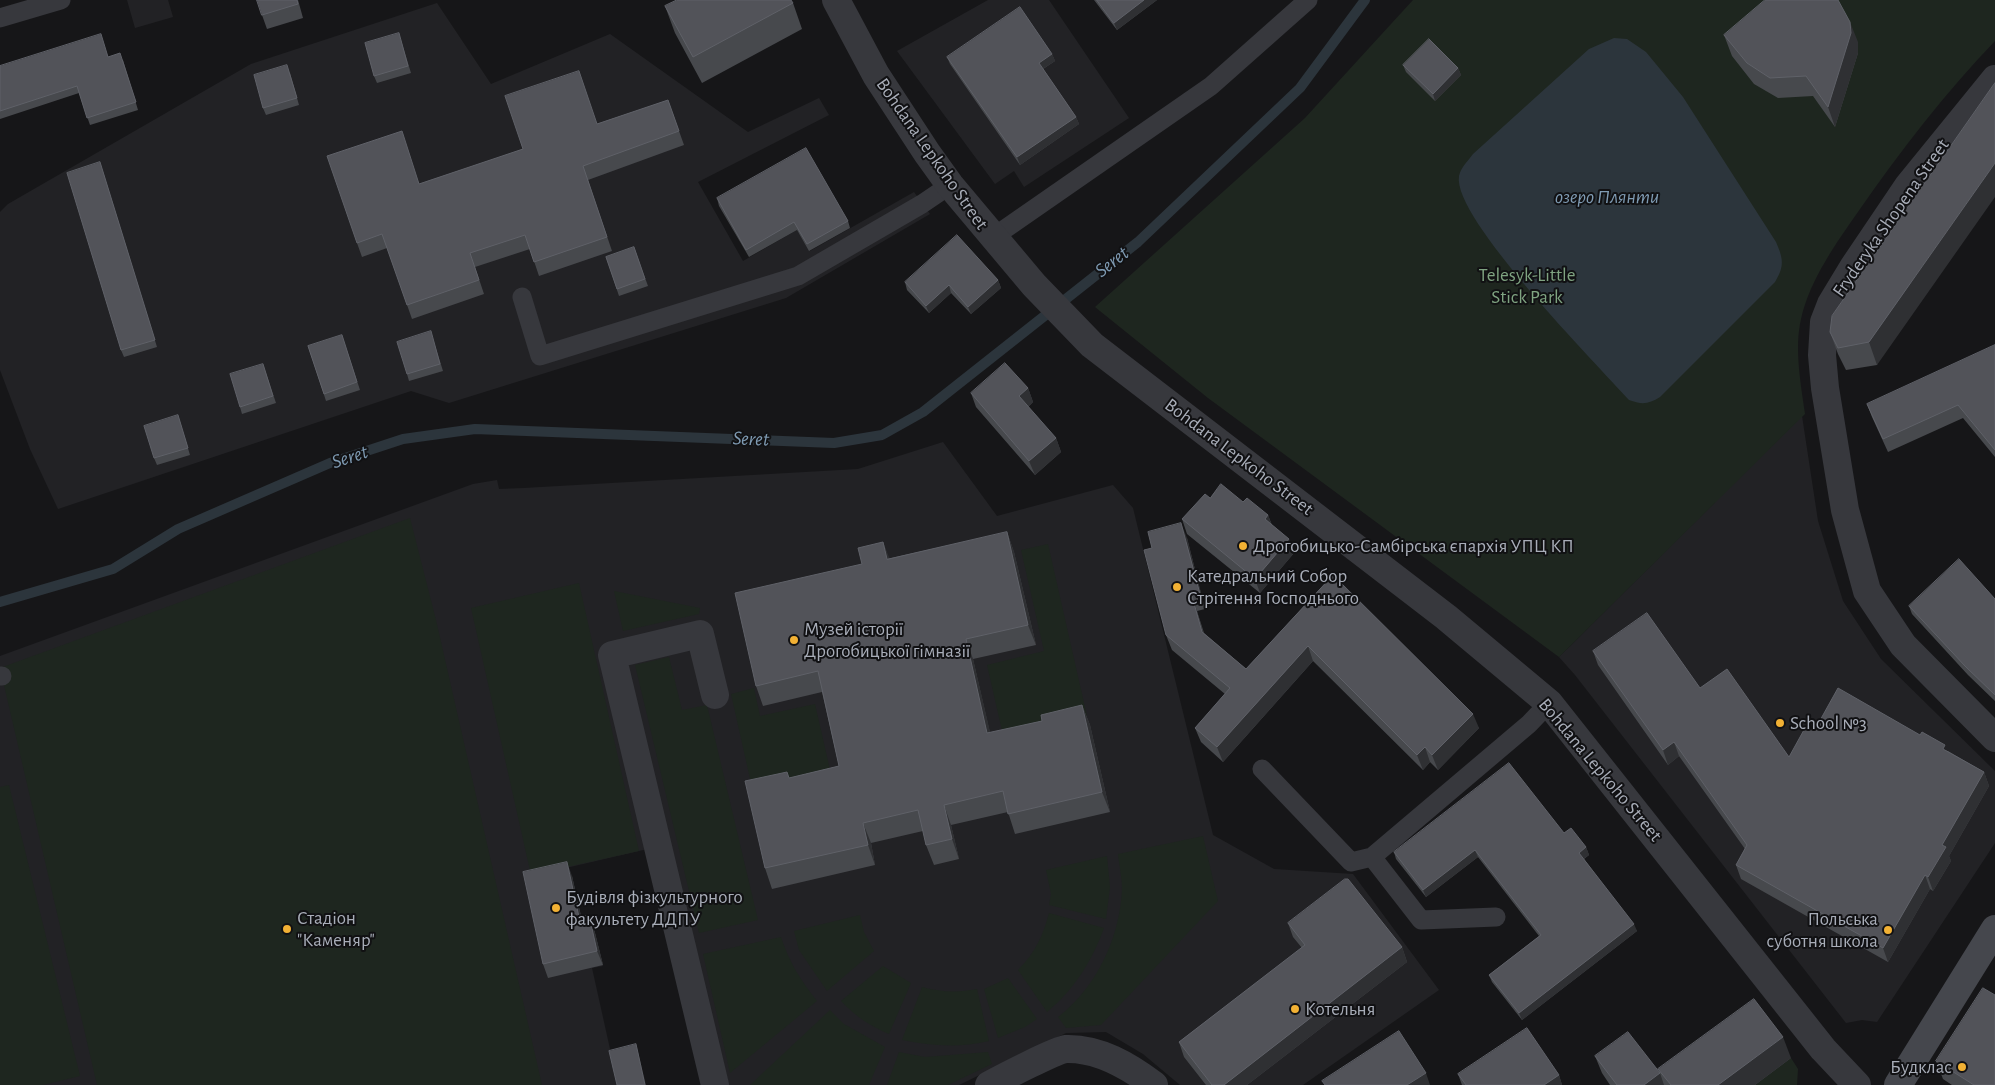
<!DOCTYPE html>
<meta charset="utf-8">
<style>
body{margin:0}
canvas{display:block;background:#161618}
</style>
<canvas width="1995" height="1085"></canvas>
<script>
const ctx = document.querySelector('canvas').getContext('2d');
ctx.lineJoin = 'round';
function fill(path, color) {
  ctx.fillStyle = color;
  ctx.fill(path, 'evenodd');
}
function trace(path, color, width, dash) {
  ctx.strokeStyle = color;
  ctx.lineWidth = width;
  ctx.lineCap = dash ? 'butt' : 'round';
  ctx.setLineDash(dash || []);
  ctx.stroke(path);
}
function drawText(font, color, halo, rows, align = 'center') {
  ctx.font = font + ' "Alegreya Sans",sans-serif';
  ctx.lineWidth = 4;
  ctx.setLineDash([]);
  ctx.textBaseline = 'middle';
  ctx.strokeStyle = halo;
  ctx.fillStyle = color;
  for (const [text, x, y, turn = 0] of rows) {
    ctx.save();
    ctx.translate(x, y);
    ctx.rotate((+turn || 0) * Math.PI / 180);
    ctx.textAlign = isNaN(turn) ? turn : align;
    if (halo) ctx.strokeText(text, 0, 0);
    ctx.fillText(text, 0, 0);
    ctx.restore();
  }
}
fill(new Path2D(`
 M127 0H168L173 17 135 28Z
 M988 0H1049L1129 118 1024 187 1014 171 995 184 897 51Z
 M437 3 491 84 610 34 748 132 819 98 829 115 698 182 743 261 797 230 810 251 914 192 930 214 786 298 449 403 411 391 58 509 30 449 0 370V212L8 204 251 64Z
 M1802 416 1818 521 1843 601 1881 659 1995 771V843L1877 1022 1862 1020 1846 1023 1575 675 1559 657Z
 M943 442 997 516 1113 485 1133 508 1213 835 1274 869 1353 874 1439 990 1303 1085H1180L1143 1054 1106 1032 1066 1033 959 1085H729L669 844 531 876 533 885 572 876 584 931 594 929 603 966 592 968 618 1085H0V656L473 484 497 480 499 489 524 488 858 469Z`), '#222225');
fill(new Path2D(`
 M1413 0H1995V41C1945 93 1901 150 1860 209 1837 242 1810 279 1801 319 1794 349 1801 384 1805 414L1559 657 1208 398 1095 307 1305 118Z
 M410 518 436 620 542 1085H97L0 668Z
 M1048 544 1087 716 1003 735 987 665 1044 651 1021 550Z
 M579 583 639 851 531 875 471 608Z
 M614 591 700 608 699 614 623 631Z
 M669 657 682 710 707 705 758 920 699 933 635 665Z
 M754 688 760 716 815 704 831 774 753 792 731 694Z
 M9 785 80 1076 43 1085H0V787Z
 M1203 836 1218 901 1101 1025 1066 1028 1058 1017C1097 987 1120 937 1122 889 1122 877 1119 865 1118 854Z
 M1107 856 1110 887 1106 919 1049 905 1051 894 1046 870Z
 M1049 913 1104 928C1092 961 1074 990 1047 1012L1018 970C1035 953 1043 936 1049 913Z
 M860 915 864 932 874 951 827 991 799 950 794 931Z
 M781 937C789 962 801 981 817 1001L730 1073 703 954Z
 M883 966 911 983 889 1034C870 1026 855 1016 841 1001Z
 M1008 978 1037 1019 1025 1027 998 1038 984 989Z
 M922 987C941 992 957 993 977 989L989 1041C959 1048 932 1046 902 1040Z
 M830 1010 844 1024 885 1047 869 1085H750Z
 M899 1052 925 1057 988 1052 992 1064 948 1085H887Z
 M1791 1058 1798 1069 1797 1085H1755Z`), '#1e261f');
fill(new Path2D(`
 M1614 38 1627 39 1646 52 1683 97 1776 242C1783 258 1785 266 1775 282L1660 397C1649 404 1642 405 1629 400 1597 364 1452 218 1459 176 1461 167 1468 161 1473 154L1589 49Z`), '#2c353c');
trace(new Path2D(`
 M0 602 113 569 178 529 330 463 403 439 475 429 834 443 882 435 923 412 1138 242 1300 88 1365 0`), '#2c353c', 10);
trace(new Path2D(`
 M0 18 61 0
 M992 238 1211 86 1308 0
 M522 297 540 356 798 276 922 204 950 185
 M0 676H2
 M1262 769 1351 862 1372 857 1529 724 1549 703
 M1372 857 1421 920 1496 917`), '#37383d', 19);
trace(new Path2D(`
 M836 0 876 75 927 153 950 185 1034 285 1092 345 1446 617 1549 703 1823 1049 1857 1085
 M1995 79 1908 186 1854 266 1831 304 1824 322 1822 355 1825 388 1845 510 1867 591 1903 645 1995 738
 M715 695 700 634 612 655 715 1085
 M989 1085C1002 1078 1056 1050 1066 1049 1099 1048 1129 1066 1154 1085`), '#37383d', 28);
trace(new Path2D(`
 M1898 1085 1995 929`), '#45474d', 28);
fill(new Path2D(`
 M298 0 303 18 267 29 262 15Z
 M1094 0H1157L1117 30Z
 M793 3 802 29 702 83 675 33 665 6Z
 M1724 35 1858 42V53L1835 127 1813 96 1778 98 1754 84 1732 56Z
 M401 40 411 73 377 83 374 76Z
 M1052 54 1055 61 1043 69 1076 117 1079 124 1020 165 950 64 947 57Z
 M109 57 123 60 138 110 90 125 79 93 0 119V66Z
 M1403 65 1458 68 1461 75 1435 101 1406 72Z
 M290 73 299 105 266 115 263 108Z
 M1995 83 1877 365 1846 370 1838 354 1830 332Z
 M668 100 684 145 588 180 612 251 539 276 530 249 475 267 484 294 412 319 387 248 362 257 357 243 420 184Z
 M100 162 157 347 124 357 121 350Z
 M717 198 848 221 850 228 809 251 797 230 749 257 719 206Z
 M634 247 648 286 619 296 606 257Z
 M998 280 1001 288 971 314 951 293 929 313 907 290 905 282Z
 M342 335 360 390 326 401 308 346Z
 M433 339 443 371 409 381 407 374Z
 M1995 345V457L1963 418 1888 452 1872 417 1867 404Z
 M263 364 276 403 242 414 240 407Z
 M1028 388 1033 402 1028 407 1056 438 1061 452 1035 475 976 407 971 393Z
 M178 415 190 455 157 465 154 458Z
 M1210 498 1243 502 1268 515 1272 525 1294 553 1260 593 1187 534 1182 519Z
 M1007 532 1014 552 1036 645 973 659 990 733 1042 721 1082 705 1090 725 1110 812 1015 834 1008 812 951 825 959 859 934 865 926 845 923 831 871 843 875 865 772 889 765 868 789 778 839 766 822 692 763 706 756 686 862 564 883 542 889 559Z
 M1187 538 1205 609 1197 611 1204 633 1246 669 1333 575 1479 728 1438 770 1430 762 1423 770 1313 661 1223 762 1201 742 1195 728 1225 694 1172 650 1166 635Z
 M1995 599V701L1968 675 1912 614 1909 606Z
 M1593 651 1700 688 1789 757 1818 724 1948 751 1984 772 1989 786 1949 856 1951 861 1933 891 1930 889 1888 962 1741 879 1736 865 1745 849 1679 756 1668 765 1598 665Z
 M1564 833 1586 847 1589 855 1584 859 1637 931 1522 1020 1492 982 1489 975 1539 936 1478 857 1426 897 1396 859 1394 852Z
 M572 876 581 916 589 915 594 929 603 965 548 978 543 964Z
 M1288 923 1402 947 1407 962 1247 1085H1206L1184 1057 1179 1042 1302 948 1293 937Z
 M1595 1056 1660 1073 1658 1069 1791 1058 1755 1085H1610L1602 1073Z
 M1936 1061 1995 1085H1952L1943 1079Z
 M1458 1074 1559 1075 1562 1085H1462Z`), '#47494d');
fill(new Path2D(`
 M1144 0H1157L1117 30 1114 23Z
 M1850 22 1858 42V53L1835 127 1828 107Z
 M1052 54 1055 61 1041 70 1039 63Z
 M1458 68 1461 75 1435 101 1433 94Z
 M1076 117 1079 124 1020 165 1017 157Z
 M1995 163V197L1877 365 1869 342Z
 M998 280 1001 288 971 314 968 307Z
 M949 285 951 293 929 313 926 306Z
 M1028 388 1033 402 1024 410 1019 396Z
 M1056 438 1061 452 1035 475 1029 461Z
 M1268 515 1273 529 1265 519Z
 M1181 523 1187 538 1205 609 1200 594Z
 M1007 532 1014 552 1036 645 1028 625Z
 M1289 539 1294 553 1260 593 1255 579Z
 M883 542 891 562 887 559Z
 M1192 596 1197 611 1207 647 1202 632Z
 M966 639 973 659 995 753 987 733Z
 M1308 646 1313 661 1223 762 1217 747Z
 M1082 705 1090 725 1110 812 1102 792Z
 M1473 714 1479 728 1438 770 1432 755Z
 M1674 742 1679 756 1668 765 1663 750Z
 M1425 747 1430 762 1423 770 1417 755Z
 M1984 772 1989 786 1949 856 1951 861 1933 891 1928 877 1942 845Z
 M944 805 951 825 959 859 952 839Z
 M863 823 871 843 875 865 868 845Z
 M1586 847 1589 855 1582 860 1579 853Z
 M1475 850 1478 857 1426 897 1423 890Z
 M567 862 572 876 584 931 579 917Z
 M1925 875 1930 889 1888 962 1883 948Z
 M589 915 594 929 603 965 597 951Z
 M1634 924 1637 931 1522 1020 1519 1013Z
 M1402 947 1407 962 1247 1085H1224Z
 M1783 1037 1791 1058 1755 1085H1718Z
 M636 1044 638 1052 646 1085H645Z
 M1426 1073 1430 1085H1407Z
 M1660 1073 1664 1085H1644Z
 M1559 1075 1562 1085H1544Z`), '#2f3033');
const building = new Path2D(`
 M257 0H297L298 4 262 15Z
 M677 0H791L793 3 693 57 665 6Z
 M1097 0H1144L1114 23Z
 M1765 0H1838L1850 22 1851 33 1828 107 1806 76 1770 78 1747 63 1724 35Z
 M1020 7 1052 54 1039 63 1076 117 1017 157 947 57Z
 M399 33 408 66 374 76 365 43Z
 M101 34 108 57 120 53 136 102 87 118 77 86 0 111V66Z
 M1429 39 1458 68 1433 94 1403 65Z
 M287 65 297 98 263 108 254 75Z
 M579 71 597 124 668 100 679 131 583 166 607 237 534 262 525 235 470 253 479 280 407 305 382 234 357 243 327 156 402 131 419 184 523 149 505 96Z
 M1995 83V163L1869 342 1838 348 1830 332 1832 316Z
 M806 148 848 221 807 244 794 222 746 250 717 198Z
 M100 162 155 340 121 350 67 173Z
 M957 235 998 280 968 307 949 285 926 306 905 282Z
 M634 247 645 279 617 289 606 257Z
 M431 331 440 364 407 374 397 342Z
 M342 335 357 382 324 394 308 346Z
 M1995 345V450L1958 405 1883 439 1867 404Z
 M1005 363 1028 388 1019 396 1056 438 1029 461 971 393Z
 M263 364 273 396 240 407 230 374Z
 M178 415 188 448 154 458 144 426Z
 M1221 484 1243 502 1247 498 1268 515 1265 519 1289 539 1255 579 1182 519 1205 494 1210 498Z
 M1181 523 1200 594 1192 596 1202 632 1246 669 1333 575 1473 714 1432 755 1425 747 1417 755 1308 646 1217 747 1195 728 1230 688 1166 635 1144 550 1152 548 1148 532Z
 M1007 532 1028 625 966 639 987 733 1042 721 1041 715 1082 705 1102 792 1008 814 1003 791 944 805 952 839 926 845 918 810 863 823 868 845 765 868 745 781 787 772 789 778 839 766 818 671 756 686 735 593 862 564 858 548 883 542 887 559Z
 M1959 559 1995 599V695L1965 666 1909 606Z
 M1647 613 1700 688 1727 669 1789 757 1810 719 1818 724 1838 688 1920 735 1922 732 1945 745 1943 749 1984 772 1942 845 1946 847 1928 877 1925 875 1883 948 1736 865 1747 845 1674 742 1663 750 1593 651Z
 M1509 763 1564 833 1571 828 1586 847 1579 853 1634 924 1519 1013 1489 975 1541 935 1475 850 1423 890 1394 852Z
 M567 862 579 917 589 915 597 951 543 964 523 872Z
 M1345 879H1348L1402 947 1224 1085H1212L1179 1042 1305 945 1288 923Z
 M1983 988 1995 995V1085H1974L1936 1061Z
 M1754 999 1783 1037 1718 1085H1671L1658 1069Z
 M1527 1028 1559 1075 1544 1085H1466L1458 1074Z
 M1399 1031 1426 1073 1407 1085H1325L1322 1081Z
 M1628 1032 1660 1073 1644 1085H1617L1595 1056Z
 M636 1044 645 1085H617L609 1051Z`);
fill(building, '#525359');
trace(building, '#5f6168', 1);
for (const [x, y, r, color] of [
 [1243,546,5,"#f2b134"],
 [1177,587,5,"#f2b134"],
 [794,640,5,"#f2b134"],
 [1780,723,5,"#f2b134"],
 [556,908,5,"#f2b134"],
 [287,929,5,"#f2b134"],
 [1888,930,5,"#f2b134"],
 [1295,1009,5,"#f2b134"],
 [1962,1067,5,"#f2b134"]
]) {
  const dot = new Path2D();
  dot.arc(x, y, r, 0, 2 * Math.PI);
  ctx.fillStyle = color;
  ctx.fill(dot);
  trace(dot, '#111113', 2);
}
drawText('19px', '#a8adb8', '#111113', [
 ["Bohdana Lepkoho Street",932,154,55],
 ["Fryderyka Shopena Street",1891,218,-55],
 ["Bohdana Lepkoho Street",1239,457,37],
 ["Bohdana Lepkoho Street",1600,770,50]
]);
drawText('19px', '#7fa381', '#111113', [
 ["Telesyk-Little",1527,275],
 ["Stick Park",1527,297]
]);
drawText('19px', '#a8adb8', '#111113', [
 ["Дрогобицько-Самбірська єпархія УПЦ КП",1253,546],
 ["Катедральний Собор",1187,576],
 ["Стрітення Господнього",1187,598],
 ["Музей історії",804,629],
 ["Дрогобицької гімназії",804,651],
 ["School №3",1790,723],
 ["Будівля фізкультурного",566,897],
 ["факультету ДДПУ",566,919],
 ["Стадіон",297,918],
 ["\"Каменяр\"",297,940],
 ["Польська",1878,919,"right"],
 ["суботня школа",1878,941,"right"],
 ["Котельня",1305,1009],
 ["Будклас",1952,1067,"right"]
], 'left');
drawText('italic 20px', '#7f9bb3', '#111113', [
 ["озеро Плянти",1607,197],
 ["Seret",1112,262,-38],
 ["Seret",751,439,2],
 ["Seret",350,457,-18]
]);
</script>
